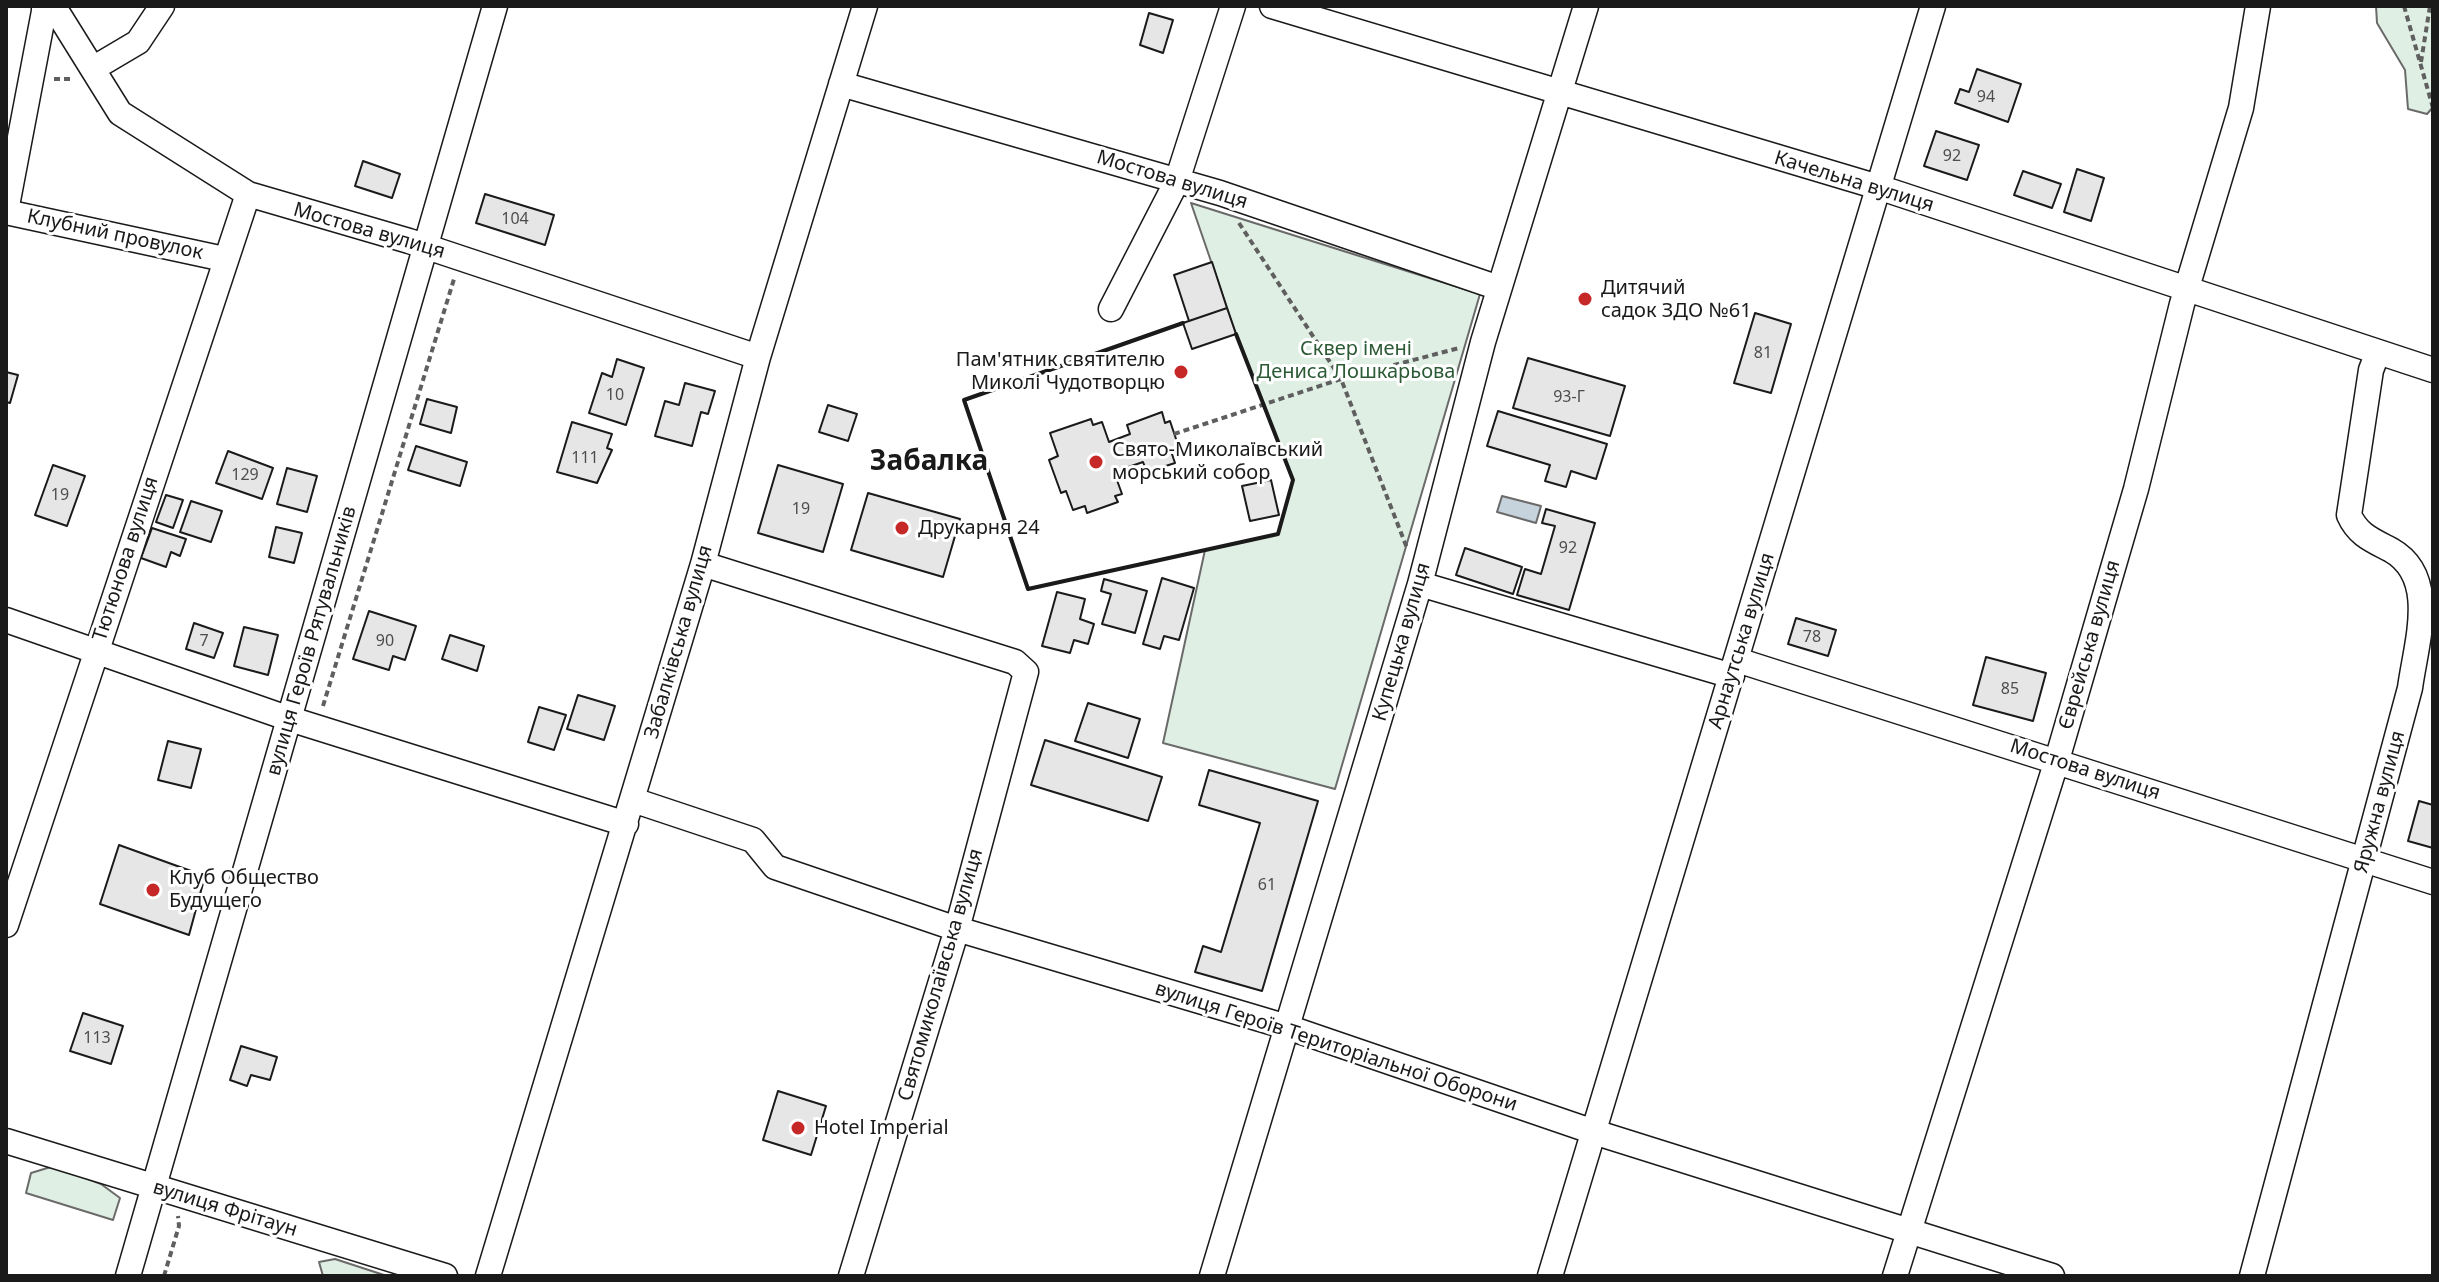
<!DOCTYPE html>
<meta charset="utf-8">
<style>
body{margin:0}
#map{position:relative;width:2439px;height:1282px;overflow:hidden;background:#fff;font-family:"Noto Sans",sans-serif}
canvas{display:block}
.frame{position:absolute;inset:0;border:8px solid #1a1a1a;pointer-events:none}
</style>
<div id="map">
<canvas width="2439" height="1282"></canvas>
<div class="frame"></div>
</div>
<script>
const ctx = document.querySelector('canvas').getContext('2d');
ctx.lineJoin = 'round';
function fill(path, color) {
  ctx.fillStyle = color;
  ctx.fill(path, 'evenodd');
}
function trace(path, color, width, dash) {
  ctx.strokeStyle = color;
  ctx.lineWidth = width;
  ctx.lineCap = dash ? 'butt' : 'round';
  ctx.setLineDash(dash || []);
  ctx.stroke(path);
}
function drawText(font, color, halo, rows, align = 'center') {
  ctx.font = font + ' "Noto Sans",sans-serif';
  ctx.lineWidth = 6;
  ctx.setLineDash([]);
  ctx.textBaseline = 'middle';
  ctx.strokeStyle = halo;
  ctx.fillStyle = color;
  for (const [text, x, y, turn = 0] of rows) {
    ctx.save();
    ctx.translate(x, y);
    ctx.rotate((+turn || 0) * Math.PI / 180);
    ctx.textAlign = isNaN(turn) ? turn : align;
    if (halo) ctx.strokeText(text, 0, 0);
    ctx.fillText(text, 0, 0);
    ctx.restore();
  }
}
const green = new Path2D(`
 M2376 6H2432L2433 107 2427 114 2408 109 2405 70 2377 23Z
 M1191 203 1480 294 1335 789 1163 743 1205 550 1278 534 1293 480 1236 334Z
 M54 1166 101 1184 120 1198 113 1220 26 1193 31 1173Z
 M335 1259 387 1276H323L319 1262Z`);
fill(green, '#e0efe3');
trace(green, '#6a6a6a', 2);
const water = new Path2D(`
 M1502 496 1541 506 1536 523 1497 512Z`);
fill(water, '#c6d2dc');
trace(water, '#6a6a6a', 2);
const building = new Path2D(`
 M1149 13 1173 20 1163 53 1140 45Z
 M1977 69 2021 84 2008 122 1955 103 1960 89 1969 92Z
 M1936 131 1979 145 1967 180 1924 166Z
 M363 161 400 174 392 198 355 186Z
 M2077 169 2104 178 2091 221 2064 212Z
 M2023 171 2061 184 2052 208 2014 195Z
 M485 194 554 215 545 245 476 223Z
 M1212 262 1227 308 1189 321 1174 275Z
 M1227 308 1236 334 1192 349 1183 323Z
 M1755 313 1791 324 1771 393 1734 383Z
 M1528 358 1625 386 1610 436 1513 408Z
 M617 359 644 368 626 425 589 413 602 373 612 377Z
 M6 372 18 375 10 403 6 402Z
 M685 383 715 391 708 414 701 412 692 446 655 436 665 401 679 405Z
 M427 399 457 407 451 433 420 424Z
 M828 405 857 414 848 441 819 432Z
 M1498 411 1607 444 1596 479 1571 471 1566 487 1545 481 1550 465 1487 446Z
 M1162 412 1165 423 1170 421 1179 448 1171 451 1175 463 1147 472 1143 462 1114 472 1122 494 1115 496 1118 502 1087 513 1085 506 1073 510 1066 491 1061 493 1049 460 1058 456 1050 433 1091 419 1093 425 1102 422 1109 442 1130 434 1127 425Z
 M572 422 612 434 607 448 612 450 597 483 557 472Z
 M416 446 467 462 460 486 408 470Z
 M228 451 273 468 262 499 216 483Z
 M53 465 85 476 67 526 35 515Z
 M778 465 843 484 823 552 758 533Z
 M287 468 317 476 307 512 277 504Z
 M1271 480 1279 515 1250 521 1242 486Z
 M868 493 960 519 943 577 851 550Z
 M166 495 183 500 173 528 156 522Z
 M191 501 222 511 211 542 180 532Z
 M1546 509 1595 523 1569 610 1517 595 1525 569 1541 574 1555 526 1542 523Z
 M276 527 302 533 294 563 269 557Z
 M152 528 186 539 180 556 171 552 166 567 141 558Z
 M1465 548 1522 567 1513 594 1456 575Z
 M1162 578 1194 588 1179 640 1164 636 1160 649 1143 644Z
 M1104 579 1147 591 1135 633 1102 624 1111 594 1101 591Z
 M1057 592 1085 599 1080 619 1094 624 1088 644 1074 640 1070 653 1042 646Z
 M369 611 416 626 405 660 393 656 389 670 353 659Z
 M1796 618 1836 630 1828 656 1788 644Z
 M194 623 223 633 214 658 186 649Z
 M244 627 278 635 268 675 234 666Z
 M450 635 484 646 477 671 442 659Z
 M1986 657 2046 673 2033 721 1973 705Z
 M578 695 615 706 604 740 567 729Z
 M1088 703 1140 719 1128 758 1075 741Z
 M539 707 566 715 554 750 528 742Z
 M1045 740 1162 777 1148 821 1031 785Z
 M168 741 201 749 191 788 158 780Z
 M1209 770 1318 801 1262 991 1195 972 1203 946 1221 952 1260 823 1199 805Z
 M2419 801 2433 805V848L2408 841Z
 M119 845 205 876 189 935 100 904Z
 M83 1013 123 1026 111 1064 70 1051Z
 M241 1046 277 1057 270 1080 251 1075 247 1086 230 1080Z
 M778 1091 826 1106 811 1155 763 1140Z`);
fill(building, '#e6e6e6');
trace(building, '#1a1a1a', 2);
const minor = new Path2D(`
 M1272 6 1878 187 2433 370
 M44 9 59 15 120 113 248 194 409 241 758 357
 M94 68 138 42 162 6
 M841 84 1220 193 1499 288
 M6 211 45 6
 M6 212 224 259
 M1111 309 1177 181 1233 6
 M703 564 1015 662 1026 672 957 929 851 1276
 M1420 584 1732 676
 M6 620 290 719 626 824
 M1737 660 2433 882
 M633 800 753 840 775 867 957 929 1287 1027 1594 1132 2052 1276
 M6 925 248 194
 M6 1141 445 1276
 M128 1276 495 6
 M488 1276 703 564 758 357 865 6
 M1212 1276 1420 584 1483 342 1586 6
 M1550 1276 1933 6
 M1895 1276 2057 760 2136 489 2182 304 2241 108 2258 6
 M2252 1276 2410 688C2416 643 2439 577 2391 550 2372 540 2358 535 2349 515L2371 370 2378 352`);
trace(minor, '#1a1a1a', 27);
trace(new Path2D(`
 M2404 6 2433 108
 M2421 62 2430 6
 M54 79H74
 M1239 223 1341 379 1407 548
 M1174 434 1341 379 1459 348
 M323 706 454 279
 M164 1276 179 1226 178 1216`), '#5f5f5f', 4, [6, 4]);
trace(minor, '#fff', 24);
trace(new Path2D(`
 M1183 323 964 400 1028 589 1278 534 1293 480 1236 334`), '#1a1a1a', 4);
for (const [x, y, r, color] of [
 [1585,299,8,"#c62828"],
 [1181,372,8,"#c62828"],
 [1096,462,8,"#c62828"],
 [902,528,8,"#c62828"],
 [153,890,8,"#c62828"],
 [798,1128,8,"#c62828"]
]) {
  const dot = new Path2D();
  dot.arc(x, y, r, 0, 2 * Math.PI);
  ctx.fillStyle = color;
  ctx.fill(dot);
  trace(dot, '#fff', 3);
}
drawText('16px', '#4d4d4d', null, [
 ["94",1986,97],
 ["92",1952,156],
 ["104",515,219],
 ["81",1763,353],
 ["10",615,395],
 ["93-Г",1569,397],
 ["111",585,458],
 ["129",245,475],
 ["19",60,495],
 ["19",801,509],
 ["92",1568,548],
 ["78",1812,637],
 ["7",204,641],
 ["90",385,641],
 ["85",2010,689],
 ["61",1267,885],
 ["113",97,1038]
]);
drawText('20px', '#1a1a1a', '#fff', [
 ["Мостова вулиця",1172,180,17],
 ["Качельна вулиця",1854,182,17],
 ["Мостова вулиця",369,231,16],
 ["Клубний провулок",115,235,12],
 ["Тютюнова вулиця",126,559,-72],
 ["вулиця Героїв Рятувальників",312,641,-74],
 ["Арнаутська вулиця",1742,641,-73],
 ["Забалківська вулиця",679,642,-74],
 ["Купецька вулиця",1402,642,-74],
 ["Єврейська вулиця",2090,645,-74],
 ["Мостова вулиця",2085,770,18],
 ["Яружна вулиця",2380,802,-75],
 ["Святомиколаївська вулиця",941,975,-74],
 ["вулиця Героїв Територіальної Оборони",1336,1047,18],
 ["вулиця Фрітаун",225,1209,17]
]);
drawText('20px', '#1a1a1a', '#fff', [
 ["Дитячий",1601,288],
 ["садок ЗДО №61",1601,311],
 ["Пам'ятник святителю",1165,360,"right"],
 ["Миколі Чудотворцю",1165,383,"right"],
 ["Свято-Миколаївський",1112,450],
 ["морський собор",1112,473],
 ["Друкарня 24",918,528],
 ["Клуб Общество",169,878],
 ["Будущего",169,901],
 ["Hotel Imperial",814,1128]
], 'left');
drawText('20px', '#2b5a34', '#fff', [
 ["Сквер імені",1356,349],
 ["Дениса Лошкарьова",1356,372]
]);
drawText('bold 28px', '#1a1a1a', '#fff', [
 ["Забалка",929,462]
]);
</script>
